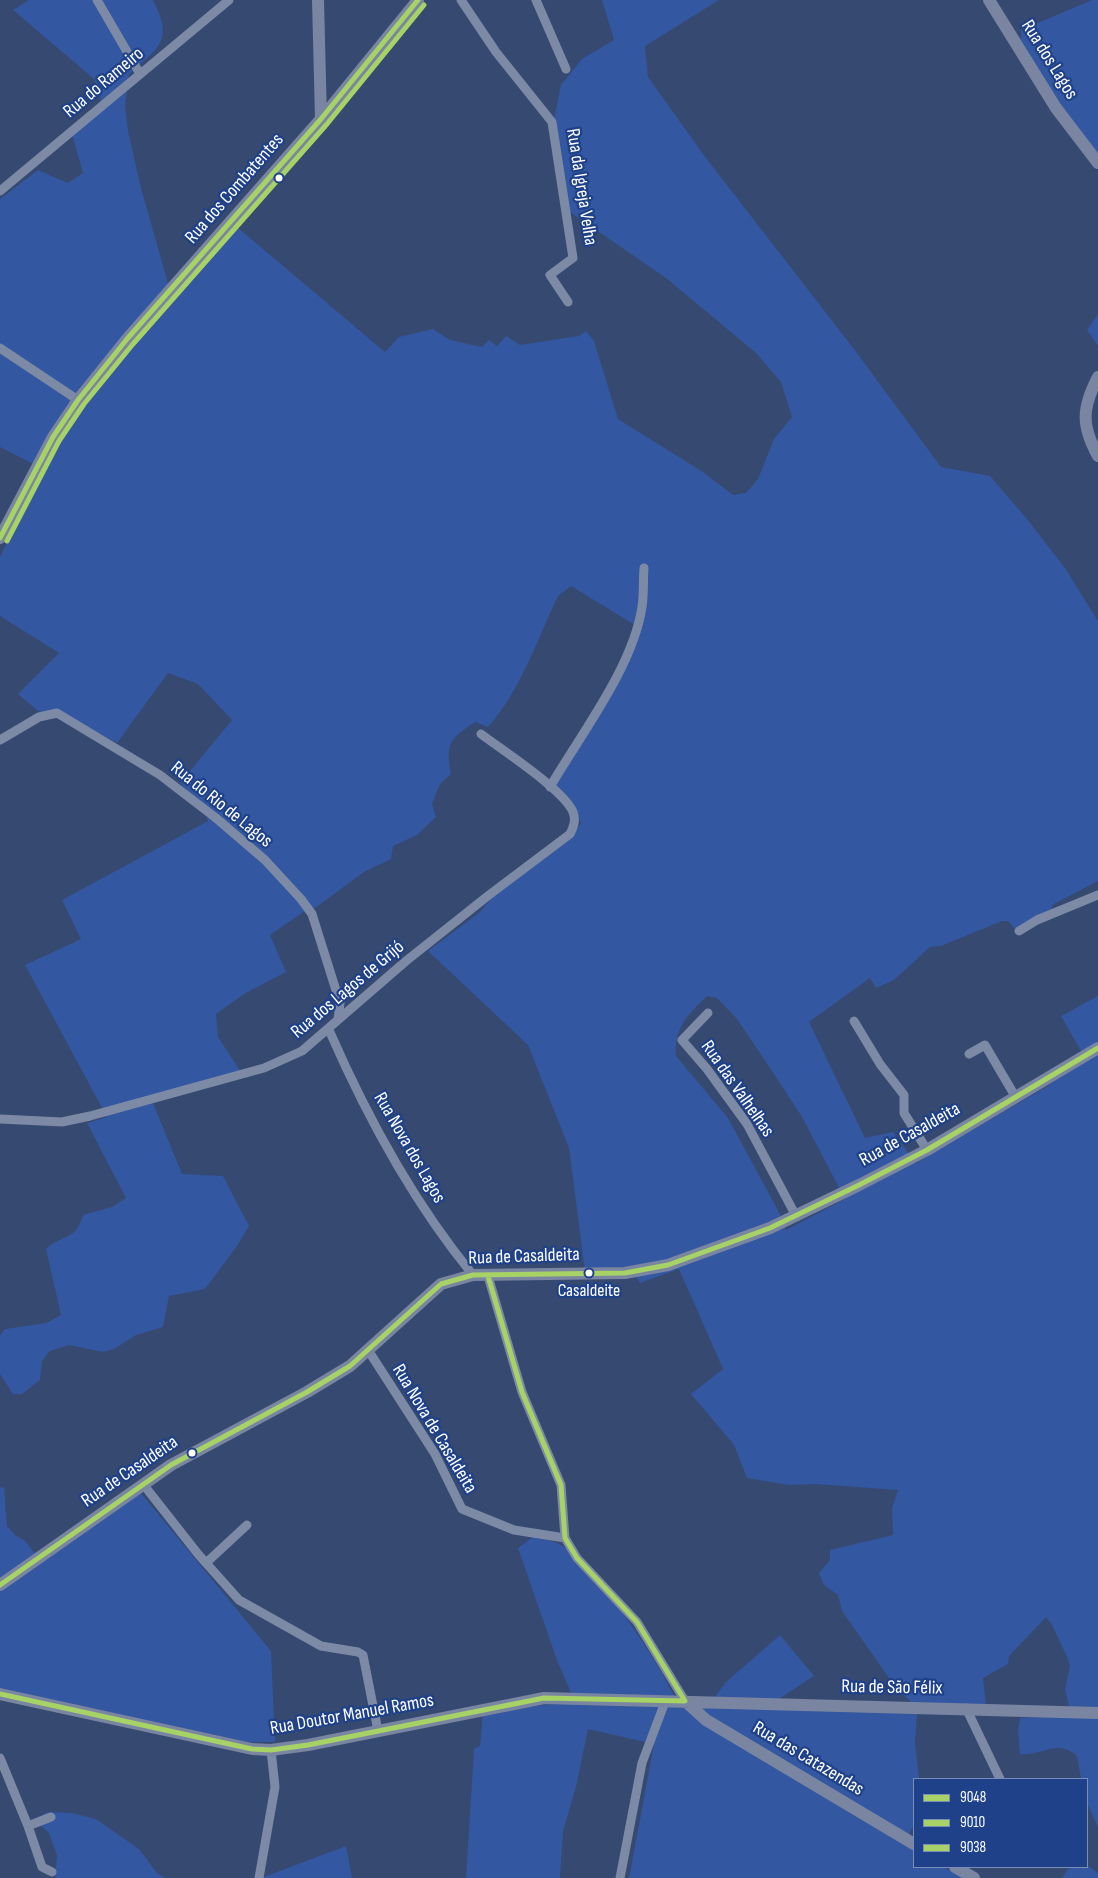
<!DOCTYPE html>
<meta charset="utf-8">
<style>
body{margin:0}
#map{position:relative;width:1098px;height:1878px;overflow:hidden;background:#364970;font-family:"Sofia Sans Condensed",sans-serif}
canvas{display:block}
.legend{position:absolute;left:913px;top:1778px;width:175px;height:90px;box-sizing:border-box;background:#1e4189;border:1px solid #788db8;margin:0;padding:6px 9px;list-style:none;font-size:15px;color:#fff}
.legend li{display:flex;align-items:center;gap:10px;height:25px}
.legend b{width:25px;border:1px solid #788db8}
</style>
<div id="map">
<canvas width="1098" height="1878"></canvas>
<ul class="legend">
<li><b style="height:6px;background:#a7d266"></b>9048</li>
<li><b style="height:6px;background:#a7d266"></b>9010</li>
<li><b style="height:6px;background:#a7d266"></b>9038</li>
</ul>
</div>
<script>
const ctx = document.querySelector('canvas').getContext('2d');
ctx.lineJoin = 'round';
function fill(path, color) {
  ctx.fillStyle = color;
  ctx.fill(path, 'evenodd');
}
function trace(path, color, width, dash) {
  ctx.strokeStyle = color;
  ctx.lineWidth = width;
  ctx.lineCap = dash ? 'butt' : 'round';
  ctx.setLineDash(dash || []);
  ctx.stroke(path);
}
function drawText(font, color, halo, rows, align = 'center') {
  ctx.font = font + ' "Sofia Sans Condensed",sans-serif';
  ctx.lineWidth = 4.5;
  ctx.setLineDash([]);
  ctx.textBaseline = 'middle';
  ctx.strokeStyle = halo;
  ctx.fillStyle = color;
  for (const [text, x, y, turn = 0] of rows) {
    ctx.save();
    ctx.translate(x, y);
    ctx.rotate((+turn || 0) * Math.PI / 180);
    ctx.textAlign = isNaN(turn) ? turn : align;
    if (halo) ctx.strokeText(text, 0, 0);
    ctx.fillText(text, 0, 0);
    ctx.restore();
  }
}
fill(new Path2D(`
 M29 0H153C174 41 159 48 129 74L125 106 128 131 141 188 173 301 237 227 385 352 399 337 433 329 450 340 482 347 489 340 497 346 506 336 520 345 579 336 586 331 594 341 618 419 703 472 733 495 746 493 758 479 774 439 792 417 781 382 756 353 666 278 567 210 552 129 561 85 582 59 614 40 602 0H719L645 46 648 77 706 158 854 349 941 467 990 476 1027 519 1065 568 1098 621V881L1052 905V911L1015 929 1008 921H1002L941 946 930 947 894 980 876 988 870 978 809 1022 865 1138 893 1132 916 1163 1046 1087 1086 1060 1061 1016 1098 996V1827L1087 1803V1779H1081L1077 1756C1057 1738 1044 1756 1020 1754L1018 1731 1020 1718 1071 1715 1065 1689 1070 1666 1068 1659 1052 1625 1046 1617 1009 1656 1008 1664 983 1678 986 1705 917 1713 915 1743 919 1779H914V1824L904 1844 914 1850V1867H944L964 1878H629L654 1744 588 1729 576 1787 563 1831 560 1878H466L474 1749 480 1746 483 1711 575 1702 558 1663 518 1548 533 1537C541 1539 552 1540 559 1544 588 1557 644 1642 661 1671 669 1685 671 1694 683 1706H708L726 1682 780 1635 814 1676 768 1706 911 1702 896 1688 842 1611 838 1595 824 1585 819 1573 830 1560V1550L893 1535 892 1508 898 1490 815 1484 789 1485 747 1478 734 1445 691 1394 723 1369 679 1269 640 1283 631 1268 585 1271 569 1148 528 1045 428 951 480 912 496 893 563 843 581 824 578 815 555 786 605 702 638 627 571 586 558 596C537 640 521 690 488 727L475 722C450 739 445 743 451 774L440 784 432 804 436 817 417 835 393 846 391 859 364 872 315 908 305 911 270 935 286 972 244 994 216 1014 218 1037 241 1072 153 1103 182 1174 223 1176 249 1226 237 1246 205 1289 169 1296 163 1327 136 1335 114 1349 103 1352 69 1345 50 1351 42 1361 40 1380 22 1394H13L0 1374V1335L5 1329 46 1323 61 1315 46 1249C62 1234 76 1241 83 1215L112 1207 126 1198 87 1123 107 1117 25 965 81 939 62 900 208 821 204 810 180 783 232 720 198 684 168 673 117 743 66 716 38 711 18 694 59 653 0 616V557L43 469 0 447V199L38 170 68 183 83 173 71 131 101 107 100 95 94 79 13 10ZM707 996 717 998 737 1019 772 1071 802 1117 845 1199 786 1230 780 1214 728 1118 676 1056C674 1027 688 1015 707 996Z
 M1092 0H1098V157L1083 141 1021 40V30Z
 M1098 314V346L1087 330Z
 M0 1487 4 1488 7 1526 16 1536 24 1540 41 1561 140 1492 271 1651 275 1742H247L0 1689Z
 M48 1812 72 1813 96 1819 139 1849 157 1873 165 1878H55L57 1856 49 1833 34 1819Z
 M346 1846 352 1878H261Z
 M1087 1865 1098 1873V1878H1062L1069 1867Z`), '#3357a0');
trace(new Path2D(`
 M97 0 140 74
 M461 0 496 52 552 122 573 258 550 275 568 302
 M536 0 566 69
 M0 191 229 0
 M0 348 78 400
 M0 740 39 717 57 713 160 775 216 818 265 860 301 899 312 914 340 1003 338 1020
 M550 787C581 734 633 667 642 607 644 594 643 581 644 568
 M1019 931 1037 920 1098 895
 M708 1013 682 1040 707 1069 747 1124 796 1216
 M854 1021 880 1064 904 1095V1113L927 1150
 M329 1030C367 1117 413 1202 473 1275
 M969 1054 985 1045 1015 1096
 M0 1119 62 1122 90 1116 264 1068 302 1051 406 961 489 895 570 834C574 826 576 820 573 812 564 790 502 750 481 734
 M488 1276 522 1392 561 1485 565 1538 577 1558 637 1622 685 1701
 M368 1350 435 1454 462 1509 514 1530 565 1538
 M143 1484 198 1554 239 1600 321 1646 358 1652 363 1655 378 1731
 M206 1563 247 1525
 M966 1708 1000 1779
 M0 1758 28 1826 42 1867 52 1872
 M28 1826 51 1817
 M259 1878 275 1787 271 1750
 M620 1878 642 1763 665 1702`), '#7d8aa6', 9);
trace(new Path2D(`
 M318 0 321 119
 M989 0 1056 108 1098 163
 M1098 377C1082 408 1081 425 1098 456
 M0 538 53 437 78 400 127 339 321 119 418 0
 M0 1585 171 1465 307 1392 350 1366 441 1284 473 1275 625 1273 668 1265 770 1228 859 1185 927 1150 1098 1048
 M0 1694 252 1749 271 1750 308 1745 544 1698 1098 1713
 M685 1701 706 1720 914 1844
 M955 1867 974 1878`), '#7985a1', 12);
trace(new Path2D(`
 M0 1585 171 1465 307 1392 350 1366 441 1284 473 1275 625 1273 668 1265 770 1228 859 1185 927 1150 1098 1048
 M0 1694 252 1749 271 1750 308 1745 544 1698 685 1701 637 1622 577 1558 565 1538 561 1485 522 1392 488 1276`), '#a7d266', 5);
trace(new Path2D(`
 M0 538 53 437 78 400 127 339 321 119 418 0`), '#a7d266', 5);
trace(new Path2D(`
 M7 541 59 441 84 404 133 344 327 124 424 5`), '#a7d266', 5);
for (const [x, y, r, color] of [
 [279,178,4.5,"#fff"],
 [589,1273,4.5,"#fff"],
 [192,1453,4.5,"#fff"]
]) {
  const dot = new Path2D();
  dot.arc(x, y, r, 0, 2 * Math.PI);
  ctx.fillStyle = color;
  ctx.fill(dot);
  trace(dot, '#1e4189', 2);
}
drawText('18px', '#fff', '#1e4189', [
 ["Casaldeite",589,1291]
]);
drawText('19px', '#fff', '#1e4189', [
 ["Rua dos Lagos",1049,60,58],
 ["Rua do Rameiro",104,83,-40],
 ["Rua da Igreja Velha",581,187,81],
 ["Rua dos Combatentes",235,189,-49],
 ["Rua do Rio de Lagos",221,805,39],
 ["Rua dos Lagos de Grijó",348,990,-40],
 ["Rua das Valhelhas",737,1089,55],
 ["Rua de Casaldeita",910,1135,-29],
 ["Rua Nova dos Lagos",409,1148,60],
 ["Rua de Casaldeita",524,1257,-2],
 ["Rua Nova de Casaldeita",434,1429,59],
 ["Rua de Casaldeita",130,1472,-34],
 ["Rua de São Félix",892,1688,1],
 ["Rua Doutor Manuel Ramos",352,1715,-10],
 ["Rua das Catazendas",808,1759,31]
]);
</script>
